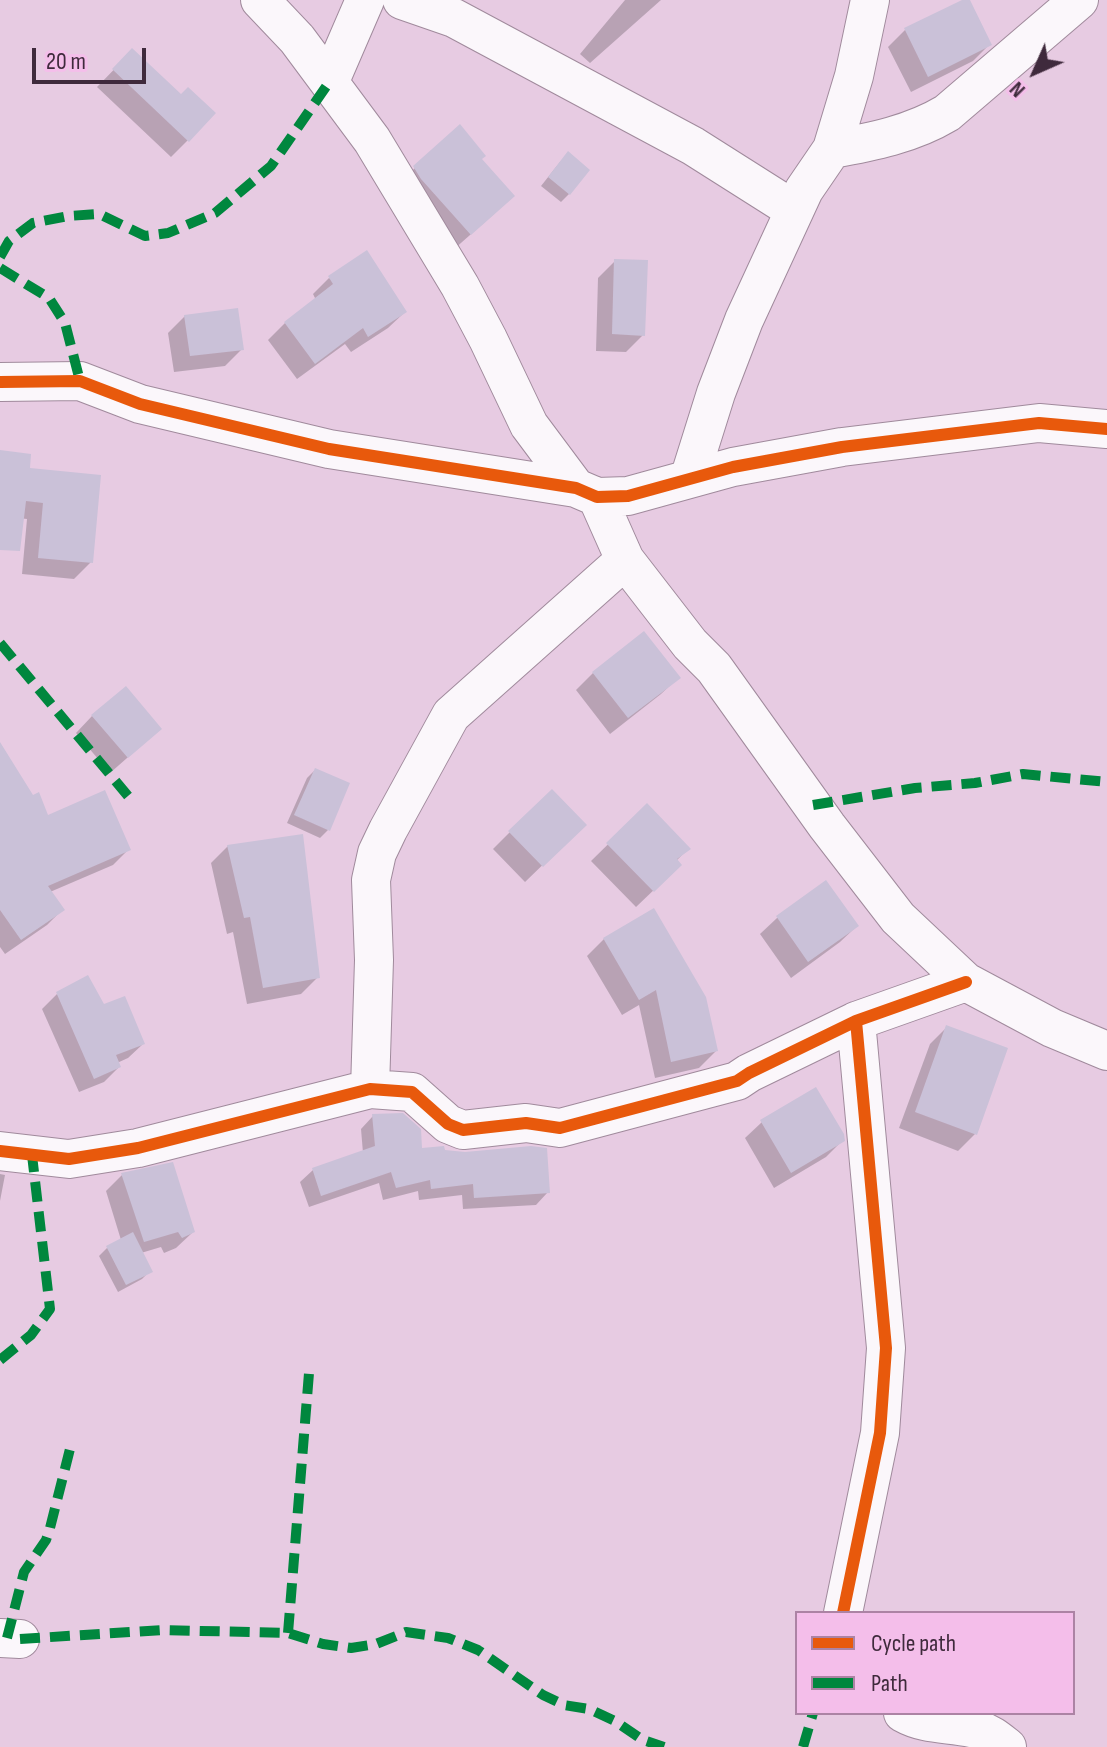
<!DOCTYPE html>
<style>
body{margin:0}
#map{position:relative;width:1107px;height:1747px;overflow:hidden;background:#e7cbe2;font-family:"Sofia Sans Condensed",sans-serif}
canvas{display:block}
.legend{position:absolute;left:795px;top:1611px;width:280px;height:104px;box-sizing:border-box;background:#f4beea;border:2px solid #ac83a4;margin:0;padding:10px 14px;list-style:none;font-size:24px;color:#3f2a3c}
.legend li{display:flex;align-items:center;gap:16px;height:40px}
.legend b{width:40px;border:2px solid #ac83a4}
.north{position:absolute;left:995px;top:32px;width:80px;height:80px;-webkit-text-stroke:6px #f4beea;paint-order:stroke;rotate:225deg;font-size:22px;font-weight:700;line-height:32px;text-align:center;color:#3f2a3c}
.north::after{content:'';display:block;margin:auto;width:28px;height:36px;background:#3f2a3c;clip-path:polygon(50% 0,100% 100%,50% 72%,0 100%)}
.scale{position:absolute;left:32px;top:48px;width:114px;height:36px;box-sizing:border-box;border:4px solid #3f2a3c;border-top:0;padding-left:10px;font-size:24px;line-height:28px;white-space:nowrap;color:#3f2a3c;-webkit-text-stroke:6px #f4beea;paint-order:stroke}
</style>
<div id="map">
<canvas width="1107" height="1747"></canvas>
<ul class="legend">
<li><b style="height:10px;background:#e8590c"></b>Cycle path</li>
<li><b style="height:10px;background:#00873e"></b>Path</li>
</ul>
<div class="north">N</div>
<div class="scale">20 m</div>
</div>
<script>
const ctx = document.querySelector('canvas').getContext('2d');
ctx.lineJoin = 'round';
function fill(path, color) {
  ctx.fillStyle = color;
  ctx.fill(path, 'evenodd');
}
function trace(path, color, width, dash) {
  ctx.strokeStyle = color;
  ctx.lineWidth = width;
  ctx.lineCap = dash ? 'butt' : 'round';
  ctx.setLineDash(dash || []);
  ctx.stroke(path);
}
fill(new Path2D(`
 M625 0H661L590 63 580 54Z
 M968 0 990 44 973 61 911 92 888 47 905 30Z
 M132 51 181 96 188 140 171 157 97 87Z
 M479 159 495 213 453 250 398 184 415 168Z
 M560 162 569 194 561 202 541 186Z
 M615 261 643 335 626 352 596 351 598 278Z
 M329 278 405 312 388 328 351 352 345 344 297 379 268 340 285 323 316 300 313 294Z
 M185 316 242 349 225 366 174 372 168 333Z
 M0 452 28 469 91 562 74 579 22 574 27 519 0 516Z
 M593 673 678 678 661 694 610 734 576 690Z
 M92 716 160 729 110 773 76 733Z
 M0 751 47 817 129 849 113 865 50 892 62 910 47 925 5 954 0 947Z
 M315 770 328 830 320 838 287 823 307 778Z
 M647 806 688 849 676 861 680 865 636 907 591 861Z
 M584 825 525 882 493 849 510 832Z
 M228 846 318 977 301 994 247 1004 233 932 227 934 211 863Z
 M826 882 857 926 840 942 791 978 760 934 777 918Z
 M653 910 716 1051 699 1068 655 1078 639 1005 622 1015 587 956 604 939Z
 M57 994 103 1007 143 1044 128 1058 117 1063 119 1067 104 1082 79 1092 42 1009Z
 M947 1027 975 1134 958 1151 899 1128 930 1044Z
 M373 1116 421 1150 444 1152 548 1192 536 1205 463 1209 462 1195 419 1200 418 1191 383 1200 379 1183 309 1207 300 1182 313 1170 363 1153 361 1129Z
 M762 1122 843 1140 826 1157 774 1188 745 1138Z
 M0 1174 5 1175 0 1201Z
 M122 1175 193 1232 176 1248 164 1253 161 1247 141 1253 150 1271 142 1279 118 1292 99 1256 107 1248 121 1240 106 1191Z`), '#0003');
fill(new Path2D(`
 M962 0H970L992 45 928 77 904 28Z
 M132 48 181 94 188 87 216 113 189 142 112 69Z
 M460 124 486 156 482 159 515 196 471 235 421 179 413 166Z
 M568 151 590 170 570 195 548 177Z
 M367 250 407 312 368 337 363 328 315 364 284 322 333 284 328 276Z
 M614 259 648 260 645 336 612 334Z
 M238 308 244 350 190 356 184 315Z
 M0 450 31 454 30 468 101 475 93 563 38 558 43 503 26 501 20 551 0 550Z
 M644 631 681 678 628 718 592 672Z
 M126 686 162 729 128 758 91 715Z
 M0 742 33 795 39 792 48 815 105 790 131 850 48 886 65 910 21 940 0 910Z
 M315 768 350 783 330 831 294 815Z
 M552 789 587 825 543 867 508 831Z
 M647 803 691 849 677 859 682 865 654 892 606 843Z
 M303 834 320 978 263 988 250 917 244 918 227 845Z
 M826 880 859 926 808 962 776 916Z
 M654 908 706 997 718 1051 671 1062 656 990 639 1000 603 938Z
 M88 975 104 1004 125 996 145 1044 116 1055 121 1067 94 1079 56 992Z
 M946 1025 1008 1048 977 1135 915 1112Z
 M816 1087 844 1134 845 1141 791 1173 760 1120Z
 M403 1113 421 1129 422 1148 444 1146 445 1150 465 1152 531 1146 547 1148 550 1193 474 1198 473 1184 431 1189 430 1180 396 1188 391 1172 321 1196 312 1168 375 1146 372 1114Z
 M173 1162 195 1232 182 1238 178 1232 144 1242 121 1173Z
 M133 1232 153 1272 126 1285 106 1246Z`), '#cac1d8');
const minor = new Path2D(`
 M260 0 297 39 372 140 460 286 488 339 529 425 576 488
 M402 0 454 18 693 146 794 210
 M330 81 365 0
 M832 149C872 142 912 134 947 113L1079 0
 M0 382 80 381 140 404 329 449 576 488 597 497 628 496 733 467 842 447 1039 423 1107 429
 M689 479 716 393 744 320 804 190 832 149 854 76 870 0
 M597 497 625 560 690 644 714 668 827 826 898 918 966 982 1052 1028 1107 1051
 M370 1089 374 960 371 880 377 853 388 830 451 715 625 560
 M0 1151 69 1159 138 1148 370 1089 412 1092 448 1124 463 1130 526 1123 560 1128 737 1081 749 1073 856 1021
 M843 1613 880 1433 886 1348 856 1021 966 982
 M0 1638 20 1639
 M903 1713C928 1727 953 1722 979 1730 990 1733 998 1740 1007 1747`);
trace(minor, '#a08a9c', 40);
trace(minor, '#fbf7fb', 38);
trace(new Path2D(`
 M0 257 9 241 33 223 68 216 99 214 145 236 168 233 215 213 271 166 330 81
 M0 268 49 298 65 323 80 381
 M0 643 128 796
 M813 805 915 788 975 783 1023 774 1107 782
 M0 1360 31 1335 50 1309 32 1155
 M288 1633 309 1373
 M7 1638 24 1572 46 1540 50 1528 71 1445
 M20 1639 163 1630 288 1633 323 1644 351 1648 376 1644 406 1632 448 1638 478 1650 543 1695 564 1705 589 1709 615 1721 643 1740 664 1747
 M803 1747 813 1713`), '#00873e', 10, [20, 10]);
trace(new Path2D(`
 M0 382 80 381 140 404 329 449 576 488 597 497 628 496 733 467 842 447 1039 423 1107 429
 M0 1151 69 1159 138 1148 370 1089 412 1092 448 1124 463 1130 526 1123 560 1128 737 1081 749 1073 856 1021
 M843 1613 880 1433 886 1348 856 1021 966 982`), '#e8590c', 12);
</script>
